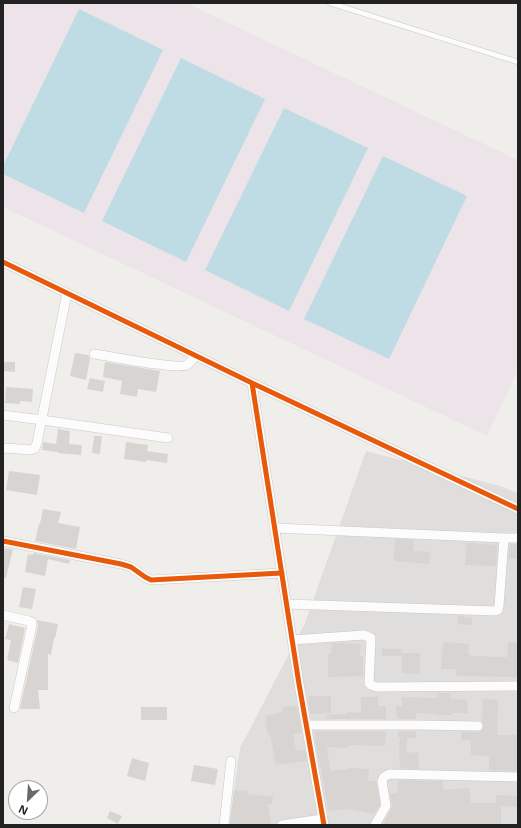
<!DOCTYPE html>
<style>
body{margin:0}
#map{position:relative;width:521px;height:828px;overflow:hidden;background:#f0eeeb;font-family:"Noto Sans",sans-serif}
canvas{display:block}
.frame{position:absolute;inset:0;border:4px solid #222;pointer-events:none}
.north{position:absolute;left:8px;top:780px;width:40px;height:40px;box-sizing:border-box;background:#fff;border:1px solid #a7a7a7;border-radius:50%;rotate:205deg;font-size:11px;font-weight:700;line-height:16px;text-align:center;color:#222}
.north::after{content:'';display:block;margin:auto;width:14px;height:18px;background:#6a6968;clip-path:polygon(50% 0,100% 100%,50% 72%,0 100%)}
</style>
<div id="map">
<canvas width="521" height="828"></canvas>
<div class="frame"></div>
<div class="north">N</div>
</div>
<script>
const ctx = document.querySelector('canvas').getContext('2d');
ctx.lineJoin = 'round';
function fill(path, color) {
  ctx.fillStyle = color;
  ctx.fill(path, 'evenodd');
}
function trace(path, color, width, dash) {
  ctx.strokeStyle = color;
  ctx.lineWidth = width;
  ctx.lineCap = dash ? 'butt' : 'round';
  ctx.setLineDash(dash || []);
  ctx.stroke(path);
}
fill(new Path2D(`
 M366 451 500 486 518 493V825H229L240 748 305 623Z`), '#dfdedc');
fill(new Path2D(`
 M3 3H186L518 160V370L487 436 3 207Z`), '#ede4e9');
fill(new Path2D(`
 M79 9 163 50 84 213 3 174V166Z
 M181 58 265 99 186 262 102 221Z
 M284 108 368 148 289 311 205 270Z
 M383 156 467 196 389 359 304 319Z`), '#bfdbe3');
fill(new Path2D(`
 M75 353 88 355 90 358 86 380 70 376Z
 M3 362H15V372L3 371Z
 M105 362 160 371 156 392 138 389 137 397 120 394 122 381 103 377Z
 M90 378 105 381 103 392 87 389Z
 M6 387 33 389 32 402 20 401V404L5 403Z
 M58 429 70 431 69 444 82 445 81 455 58 453V452L42 450 43 442 56 444Z
 M94 436H102L100 454 92 453Z
 M126 442 148 445 147 451 168 454 167 463 146 460V462L124 459Z
 M9 471 40 475 37 495 6 490Z
 M43 509 61 512 58 523 80 527 76 549 35 541 39 524H40Z
 M395 539 414 540 413 551 430 552 429 564 394 561Z
 M467 543 497 545 496 566 465 565Z
 M510 544H518V559H508Z
 M5 548 13 549 6 578H3V552H4Z
 M33 553 70 560 69 564 48 559 45 576 25 572 28 554 33 555Z
 M23 587 36 589 32 609 19 607Z
 M458 616 472 618V625L458 624Z
 M37 620 58 624 55 638H54L51 655 48 654V690H38L40 709H20L38 626Z
 M9 624 25 628 18 663 7 660 11 640 5 639Z
 M443 642 469 644 468 654H471L470 656H488V657H507L508 642 518 643V677L456 676V669H441Z
 M332 643H341L361 644 360 656H363V676L328 677V654H331Z
 M382 649H402V656H382Z
 M402 653H420V674L402 673Z
 M437 693H451V699L467 700 468 713H452V715H437V714L416 713V719H397L396 706H402V697L437 698Z
 M308 696H331V713L310 714Z
 M361 697H378V706H386V719H326V715L347 714V712L361 713Z
 M483 699 498 700 497 735H518V771L489 770V756L471 755V740H461V732H478L482 731 483 729 484 726 482 722Z
 M297 706 302 733 293 734 296 751 305 750 307 761 299 762H298L276 765 270 734 268 735 265 716 282 712V707Z
 M141 707H167V720H141Z
 M315 731H386L385 746 348 745V748L327 747 330 771 348 769V768L369 769 368 781H376L380 805 374 814 350 809 328 811 321 766 320 767 315 740Z
 M398 731H416V738H407L406 753 418 752 419 769 400 768 399 750 400 738 398 737Z
 M132 758 149 763 145 781 127 776Z
 M194 765 218 769 215 785 191 781Z
 M401 780 443 781V790L469 788 471 803H496V795L518 796V807L501 806V825L480 824V825H383L391 809 392 805 390 793H397L398 781Z
 M234 790 248 791 247 794 273 797 272 804H268L271 824 262 825H230Z
 M110 811 122 816 118 824 107 818Z`), '#d7d4d2');
const service = new Path2D(`
 M330 3 518 62`);
const minor = new Path2D(`
 M3 262 252 383 518 509
 M94 354C109 356 177 370 187 365 190 363 193 358 196 356
 M252 383 299 684 324 825
 M3 415 42 420 168 438
 M3 449 6 448 31 450 35 448 37 443 67 293
 M275 528 504 538H518
 M3 541 121 564 131 567 145 577 151 580 282 573
 M287 604 495 611 498 610 499 606 504 538
 M3 615 29 621 32 622V625L14 708
 M292 640 364 635 371 638 369 683 371 685 377 687 518 686
 M306 725H416L478 726
 M224 825 231 761
 M282 825 322 819
 M375 825 386 806 382 781 384 777 389 774 518 777`);
trace(service, '#c9c8c7', 6);
trace(minor, '#c9c8c7', 10);
trace(service, '#fdfcfc', 4.5);
trace(minor, '#fdfcfc', 9);
trace(new Path2D(`
 M3 262 252 383 518 509
 M252 383 299 684 324 825
 M3 541 121 564 131 567 145 577 151 580 282 573`), '#e8590c', 5);
</script>
